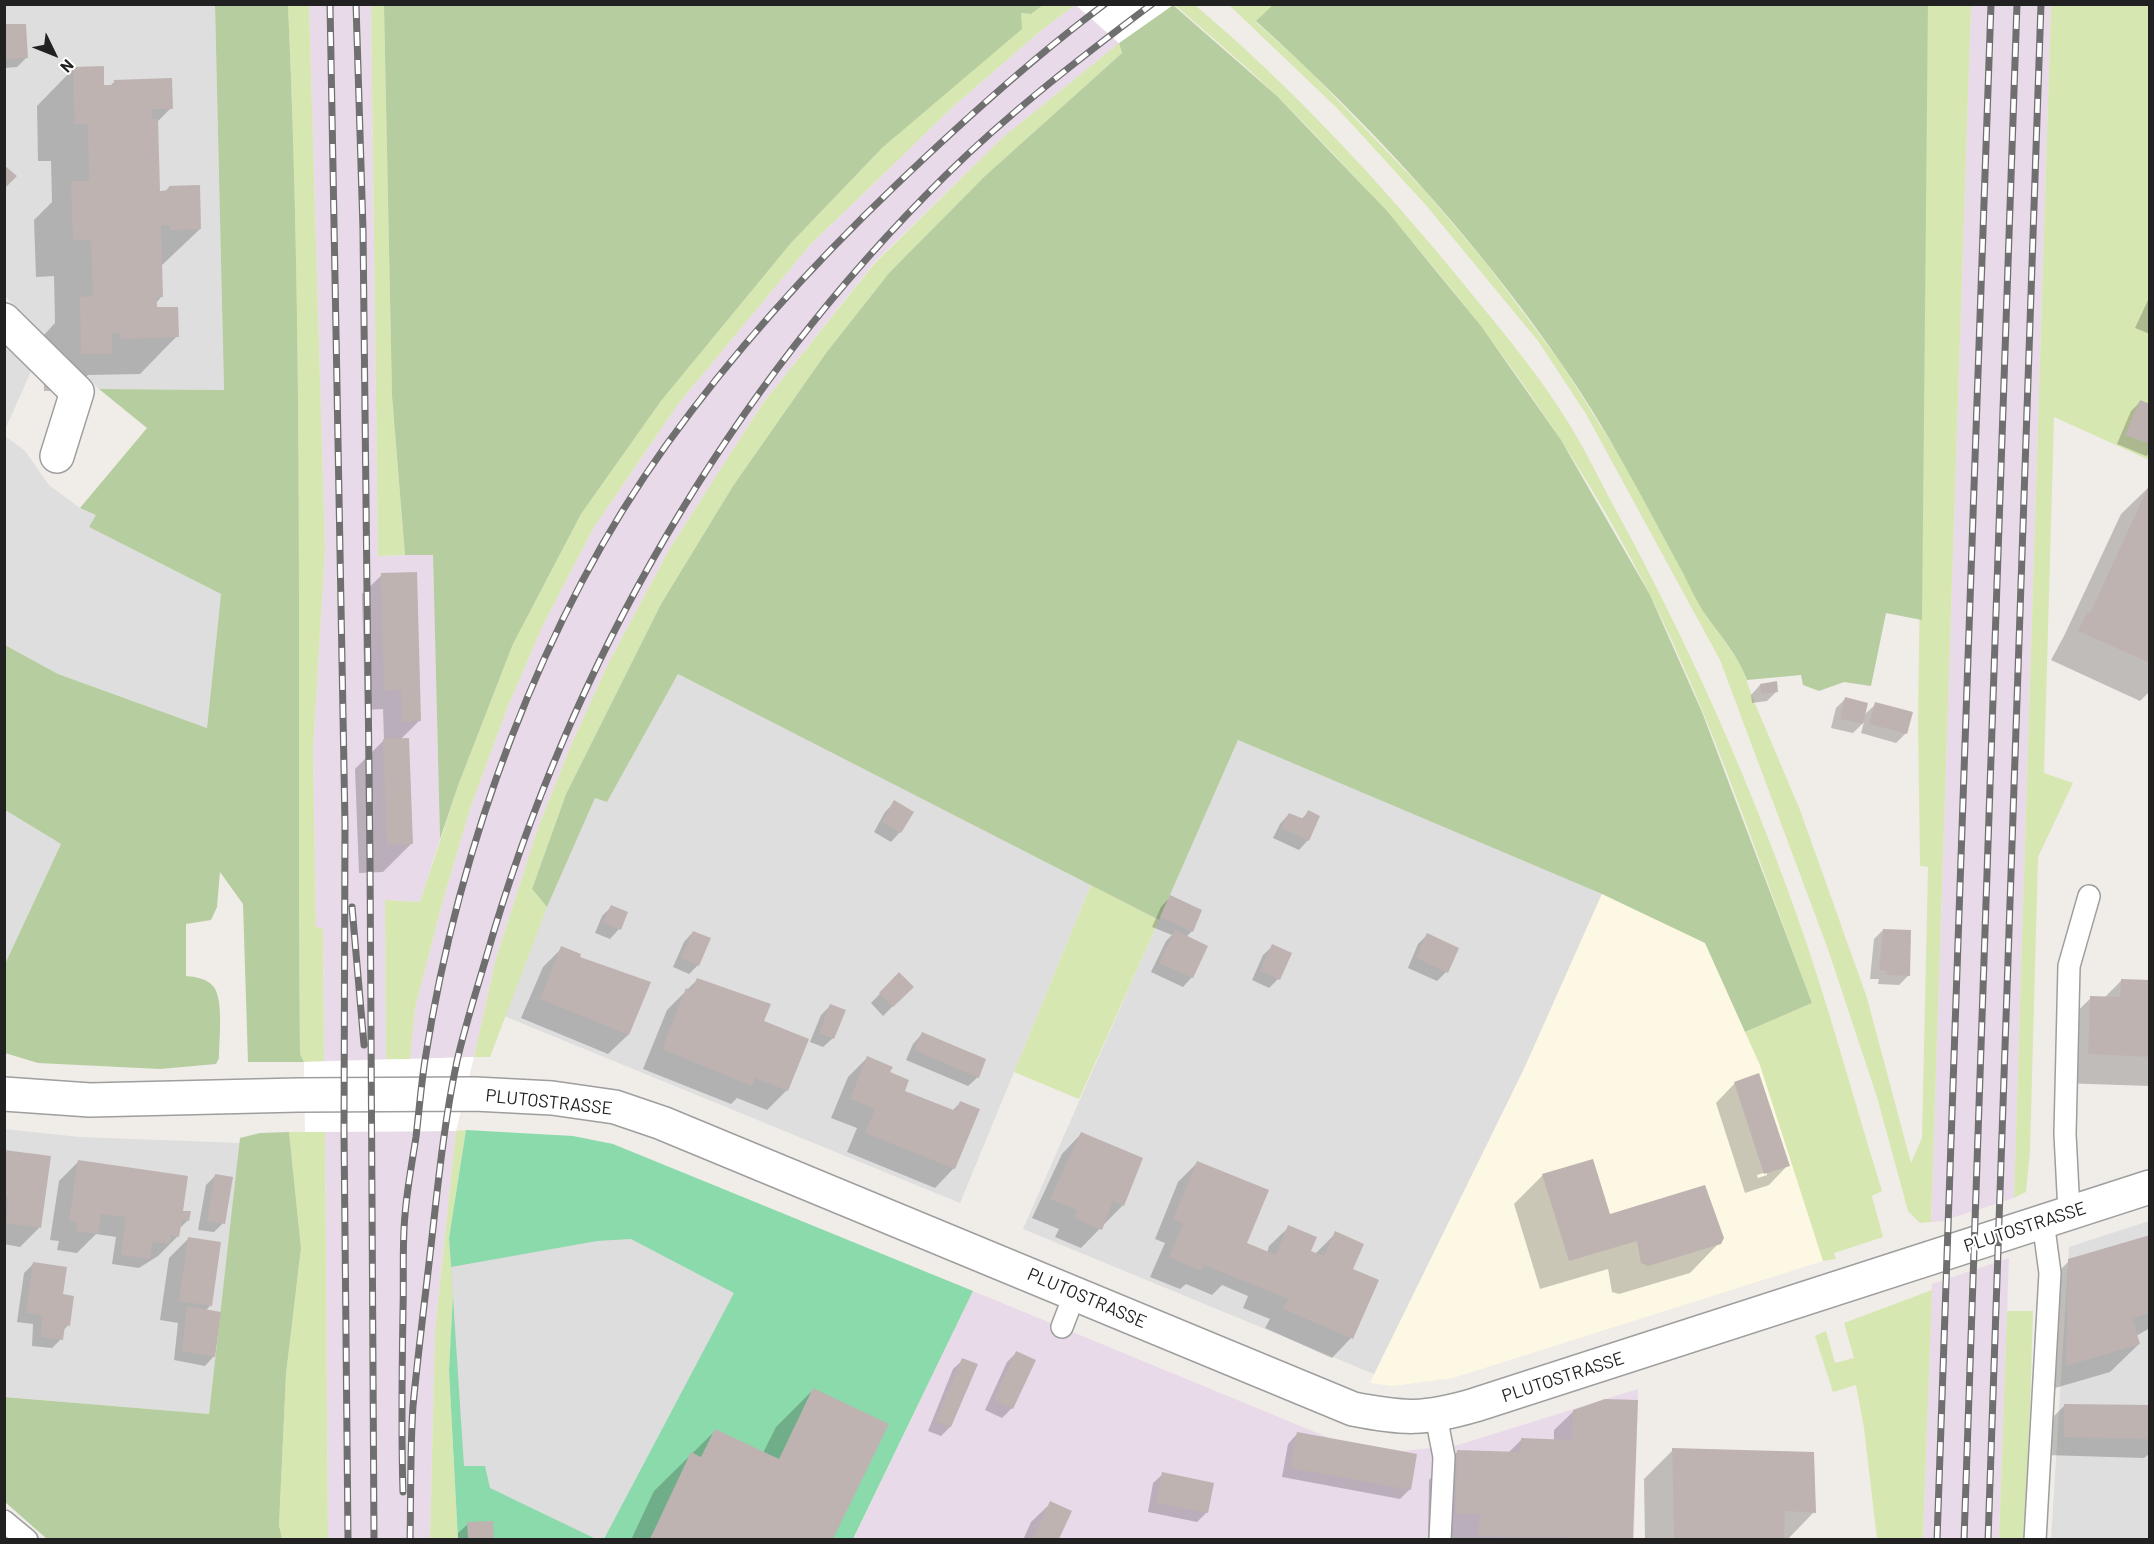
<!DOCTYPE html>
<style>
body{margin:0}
#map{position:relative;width:2154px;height:1544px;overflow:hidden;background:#f0ece8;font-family:Barlow,sans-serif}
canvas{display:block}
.frame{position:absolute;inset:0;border:6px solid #212121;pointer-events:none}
.north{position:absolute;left:24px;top:24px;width:60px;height:60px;-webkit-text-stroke:4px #fff;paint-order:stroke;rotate:133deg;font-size:16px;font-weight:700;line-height:24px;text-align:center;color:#212121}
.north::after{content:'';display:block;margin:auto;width:21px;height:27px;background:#212121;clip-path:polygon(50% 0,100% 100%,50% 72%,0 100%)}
</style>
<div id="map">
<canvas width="2154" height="1544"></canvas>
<div class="frame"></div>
<div class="north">N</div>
</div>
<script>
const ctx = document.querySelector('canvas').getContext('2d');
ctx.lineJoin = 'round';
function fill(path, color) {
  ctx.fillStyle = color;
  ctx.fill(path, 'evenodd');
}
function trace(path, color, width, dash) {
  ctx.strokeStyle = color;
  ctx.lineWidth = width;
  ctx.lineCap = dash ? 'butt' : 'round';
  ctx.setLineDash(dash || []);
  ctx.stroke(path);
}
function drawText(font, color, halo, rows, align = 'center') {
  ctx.font = font + ' Barlow,sans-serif';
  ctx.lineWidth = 4.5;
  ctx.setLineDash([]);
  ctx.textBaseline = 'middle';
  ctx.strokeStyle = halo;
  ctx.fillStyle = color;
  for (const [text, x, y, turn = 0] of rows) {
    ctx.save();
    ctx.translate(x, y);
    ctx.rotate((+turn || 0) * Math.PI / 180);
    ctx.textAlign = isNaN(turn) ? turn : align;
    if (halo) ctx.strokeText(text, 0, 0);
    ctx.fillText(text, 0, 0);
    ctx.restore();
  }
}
fill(new Path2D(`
 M4 5H215L224 390 99 389 5 296Z
 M5 342 32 369 5 430Z
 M4 435 25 451 49 485 80 508 97 515 89 527 221 594 207 728 58 674 5 645Z
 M678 674 1091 885 960 1203 504 1016 547 907 595 798 607 802Z
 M1238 740 1602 894 1524 1069 1374 1374 1023 1229Z
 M5 810 61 844 5 964Z
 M4 1129 80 1137 240 1143 209 1414 5 1397Z
 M2149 1221V1539L2051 1540 2069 1247Z`), '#dedede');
fill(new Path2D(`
 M309 5H371L378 556 433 554 440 839 420 902 385 900 386 1059 324 1061 323 928H316L313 750 325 549Z
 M1075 5 1119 43 1001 139 874 263 763 403 670 548 608 664 572 743 539 825 496 958 474 1057 410 1059 415 1008 442 904 470 809 508 706 544 623 594 527 679 403 810 245 956 104 1043 29Z
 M1971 5H2051L2014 1198 1943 1221 1931 1222Z
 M456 1131 435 1331 430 1539H328L325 1132Z
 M2009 1258 1999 1539 1923 1540 1932 1284Z
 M973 1291 1332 1439 1403 1451 1458 1445 1638 1389 1634 1539 853 1540Z`), '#e9dae9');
fill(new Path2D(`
 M1602 894 1706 943 1760 1065 1823 1261 1453 1378 1393 1386 1370 1383 1524 1069Z`), '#fdf8e4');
fill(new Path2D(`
 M288 5H309L325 549 313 750 316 927 323 928 324 1061 304 1062 300 1054C297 705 304 354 288 5Z
 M371 5H384L392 396 405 555 378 556Z
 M1043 5H1075L1043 29 956 104 810 245 679 403 594 527 544 623 508 706 470 809 442 904 415 1008 410 1059H386L385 900 420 902 459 783 513 644 581 514 661 401 791 243 883 147 1021 13 1031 14Z
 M1175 5H1195C1294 89 1384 186 1466 287 1503 332 1541 377 1571 427 1588 455 1602 485 1618 514 1687 641 1746 773 1795 910 1828 1002 1853 1098 1882 1191L1872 1196 1883 1237 1834 1253 1836 1259 1823 1261 1760 1065 1745 1032 1812 1003C1761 868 1714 722 1649 593 1556 408 1425 243 1278 97 1245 65 1209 35 1175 5Z
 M1229 5H1274L1256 22 1305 66 1426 192 1486 263 1561 363 1624 463 1702 608 1742 667 1753 699 1800 810 1867 998 1911 1163 1922 1138 1928 867 1920 866 1918 721 1928 5H1971L1931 1222 1920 1223 1908 1211 1877 1097 1829 952 1720 660 1586 414 1538 341 1425 204 1337 108Z
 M2051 5H2149V460L2054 417 2044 773 2073 783 2038 857 2030 1151 2026 1192 2014 1198Z
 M1119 43 1122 53 985 176 889 273 826 353 733 486 661 604 566 794 532 889 547 907 490 1057H474L496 958 539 825 572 743 608 664 670 548 763 403 874 264 1001 139Z
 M1091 885 1159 920 1079 1099 1014 1072Z
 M466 1130 449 1238 453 1294 449 1370 458 1539 430 1540 435 1331 456 1131Z
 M289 1132H325L328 1539H282L279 1525 286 1374 301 1248Z
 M1932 1290 1923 1539H1877L1864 1428 1856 1385 1833 1392 1815 1336 1826 1331 1835 1363 1854 1358 1844 1323Z
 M2007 1311H2033L2026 1539 1999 1540Z`), '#d7e7b1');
fill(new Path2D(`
 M1274 4 1928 5 1922 620 1886 613 1871 686 1844 682 1819 691 1803 685 1801 675 1747 680C1738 655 1718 633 1703 611 1696 600 1690 587 1684 575 1645 503 1608 430 1561 363 1474 237 1369 123 1256 21Z
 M215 5H288C304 354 297 705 300 1054L304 1062H248L243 904 220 872 217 907 211 920 186 924V976C195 977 206 978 213 986 224 998 219 1041 219 1058L216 1064 160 1069 38 1063 5 1053V964L61 844 5 810V645L58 674 207 728 221 594 89 527 96 515 80 508 147 428 99 389 224 390Z
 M384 5H1043L1031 14 1021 13 1022 29 883 147 791 243 661 401 581 514 513 644 459 783 440 839 433 555H405L392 396Z
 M1173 5 1277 96 1387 211 1481 326 1561 440 1650 595 1702 712 1812 1003 1745 1032 1705 943 1602 894 1238 740 1159 920 678 674 607 802 595 798 547 907 532 889 566 794 661 604 733 486 826 353 889 273 985 176 1122 53 1119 43Z
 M289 1132 301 1248 286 1374 279 1525 282 1539H47L5 1502 4 1397 209 1414 240 1138 260 1133Z`), '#b6cd9f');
fill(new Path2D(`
 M466 1130 573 1136 613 1144 973 1291 853 1539 458 1540 449 1370 453 1294 449 1238Z`), '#8bdaab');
fill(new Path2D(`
 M631 1239 734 1293 604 1539H596L490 1488 485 1466H464L451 1267 597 1241Z`), '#ddd');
fill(new Path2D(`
 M1075 4H1173V5L1119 43Z
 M474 1057 456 1131 305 1132 304 1062Z`), '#fff');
fill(new Path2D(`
 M4 26 26 58 17 67 4 68Z
 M74 68 103 87H109L114 82 171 108 156 123 158 192H165L169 187 200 229 161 266 162 296 156 303V309L177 336 140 374 88 375 73 391H44L43 336 55 323 54 276 36 277 34 220 52 202 51 161H38L37 106Z
 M2150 296V334L2135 328Z
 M2140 402 2150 405V453L2146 456 2117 444 2131 411Z
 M2150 486V691L2140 701 2051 660 2064 636 2121 514Z
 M382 575 419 721 400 740 412 843 383 872 359 873 355 769 384 740 383 709 365 710 362 594Z
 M1760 685 1776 692 1767 701 1752 703 1751 695Z
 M1845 699 1864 715 1876 704 1911 713 1905 734 1896 743 1861 733 1864 722 1853 733 1831 728 1836 708Z
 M895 802 900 832 891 842 874 832 885 812Z
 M1308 812V840L1299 850 1273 838 1280 824 1289 814 1301 820Z
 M1170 897 1192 931 1186 937 1192 977 1183 987 1151 972 1166 941 1172 935 1152 927 1161 907Z
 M611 907 626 913 619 929 610 939 595 933 602 916Z
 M1883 930 1908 976 1899 985 1878 984 1879 979H1870L1874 939Z
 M693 932 698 965 689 974 673 967 684 942Z
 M1427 935 1446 972 1437 981 1408 968 1418 944Z
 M1273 946 1278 979 1269 988 1252 980 1263 955Z
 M562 948 578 957 649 983 628 1035 608 1054 521 1018 543 967Z
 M899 974 912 987 883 1016 871 1003Z
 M697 980 762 1021 807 1039 786 1091 767 1110 737 1098 731 1104 643 1069 667 1010Z
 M2122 980 2150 981V1086L2060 1083 2062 1026 2091 998H2104Z
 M831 1005 833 1038 823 1047 810 1042 821 1015Z
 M922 1034 978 1077 968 1086 906 1060 913 1044Z
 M867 1058 888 1073 903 1092 952 1111 960 1103 954 1168 935 1188 847 1152 857 1128 831 1118 848 1077Z
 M1735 1083 1788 1165 1769 1185 1745 1193 1716 1103ZM1767 1172V1175L1758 1178 1757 1175Z
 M1081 1134 1123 1205 1081 1248 1055 1237 1059 1229 1032 1218 1062 1154Z
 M4 1151 40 1227 20 1247 4 1244Z
 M78 1162 182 1212 188 1220 179 1229 178 1236 158 1256 139 1268 112 1264 116 1237 96 1234 77 1253 57 1250 59 1241 50 1240 59 1181Z
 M1198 1162 1242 1249 1267 1253 1269 1246 1289 1227 1309 1251 1315 1254 1336 1233 1351 1269V1338L1332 1358 1265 1328 1270 1319 1243 1308 1248 1296 1222 1285 1212 1295 1186 1284 1180 1289 1150 1277 1165 1243 1155 1239 1178 1182Z
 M1543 1175 1609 1216 1719 1243 1690 1273 1619 1294 1612 1292 1608 1269 1540 1289 1514 1204Z
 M215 1176 223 1223 214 1232 198 1230 206 1185Z
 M2150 1237V1328L2136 1336 2139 1344 2110 1372 2038 1393 2040 1290 2069 1261Z
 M188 1239 210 1306 205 1311 214 1356 205 1366 174 1360 178 1323 160 1320 169 1258Z
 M33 1264 62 1295 68 1325 63 1331 61 1339 52 1348 32 1346 33 1324 17 1322 24 1273Z
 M1016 1353 1012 1408 1002 1418 985 1410 1007 1362Z
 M963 1360 976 1365 950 1427 941 1436 928 1431 953 1369Z
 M814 1389 887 1424 832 1540H631L654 1491 716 1430 763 1453 776 1427Z
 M1636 1402 1631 1540H1428L1429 1480 1458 1451 1508 1453 1522 1439 1554 1440V1430L1574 1411Z
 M2065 1405 2150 1407V1453L2144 1458 2045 1455V1425Z
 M1297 1434 1410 1489 1400 1499 1282 1477 1288 1444Z
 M1673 1450 1814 1512 1787 1540H1645L1644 1479Z
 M1163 1474 1212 1484 1206 1513 1197 1522 1148 1512 1153 1483Z
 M1051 1503 1070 1512 1057 1540H1023L1031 1522Z
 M491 1522 492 1540H458V1533L468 1524Z`), '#0003');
fill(new Path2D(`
 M4 24H26L28 58 4 59Z
 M104 66V85H114V80L172 78 173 109H152V119H158L160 191 169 190V186L200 185 201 229 170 230V226L161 225 163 297H157V307H178L179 337 121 339 120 333 112 334V354H81L80 297 93 296 91 240H73L71 181H89L88 124H75L73 67Z
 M4 165 17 176 4 189Z
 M2140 400 2150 404V444L2125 435Z
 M2150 483V663L2078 631 2087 612 2090 613Z
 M417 572 421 721 402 722 401 690 384 691 381 573Z
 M1777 681 1778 692 1761 694 1760 684Z
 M1845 697 1868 703 1863 724 1840 719Z
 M1875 702 1913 712 1907 734 1869 724Z
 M409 738 413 844 387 845 383 739Z
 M894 800 914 812 901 833 882 822Z
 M1308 810 1320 816 1309 841 1281 828 1289 813 1304 819Z
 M1170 895 1202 910 1193 932 1160 917Z
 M611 905 628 912 621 930 603 923Z
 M1883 929 1911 930 1910 976 1886 975 1887 971 1879 970Z
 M1175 930 1208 946 1193 978 1159 963Z
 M693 931 711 938 699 966 681 958Z
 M1427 933 1459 948 1448 973 1416 958Z
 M1272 944 1292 953 1280 980 1260 971Z
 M561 946 581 954 580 957 651 982 629 1035 540 999Z
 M899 972 914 987 893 1007 879 993Z
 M697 978 771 1004 764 1021 809 1039 788 1091 755 1078 752 1086 662 1049 686 988 691 991Z
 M2121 979 2150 980V1057L2088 1054 2090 996 2120 997Z
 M830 1004 846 1010 834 1039 819 1033Z
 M922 1032 986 1059 979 1078 914 1050Z
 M867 1056 893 1067 890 1072 909 1080 905 1091 956 1111 960 1101 980 1109 955 1169 865 1133 875 1109 850 1099Z
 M1759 1073 1790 1166 1764 1174 1734 1082Z
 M1081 1132 1143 1158 1124 1206 1113 1201 1102 1230 1074 1218 1077 1210 1050 1199Z
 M4 1150 51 1156 41 1228 6 1223 9 1197H4Z
 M1593 1159 1610 1214 1705 1185 1724 1238 1721 1244 1648 1266 1641 1263 1637 1241 1569 1261 1542 1174Z
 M78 1160 188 1176 183 1211H191L189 1221 182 1220 179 1237 171 1235 170 1244 152 1242 150 1259 121 1255 126 1217 101 1214 98 1234 76 1231 77 1222 69 1221Z
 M1197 1161 1269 1190 1247 1243 1276 1255 1288 1225 1317 1237 1311 1251 1324 1256 1335 1231 1364 1244 1353 1269 1379 1280 1353 1339 1283 1309 1288 1299 1204 1265 1201 1271 1169 1257 1183 1224 1173 1219Z
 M215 1174 233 1177 225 1224 207 1221Z
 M2150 1235V1313L2132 1318 2140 1344 2066 1366 2068 1259Z
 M188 1237 221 1242 212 1306 179 1301Z
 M33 1262 67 1267 63 1294 74 1296 70 1326 65 1325 63 1340 41 1337 42 1315 26 1313Z
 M187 1306 221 1312 215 1357 182 1351Z
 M1016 1351 1036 1360 1013 1409 994 1400Z
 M962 1358 978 1364 951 1427 936 1421Z
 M813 1388 889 1424 833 1539H650L691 1452 701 1457 715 1429 779 1459Z
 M1605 1399 1638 1400 1633 1539 1478 1536 1480 1514H1456L1457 1450 1521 1452V1438L1571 1440 1573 1410Z
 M2064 1404 2150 1405V1439L2064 1437Z
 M1297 1432 1417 1454 1411 1490 1290 1468Z
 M1672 1448 1814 1452 1816 1513 1785 1511 1784 1539 1674 1538Z
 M1162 1472 1214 1483 1208 1513 1156 1503Z
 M1050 1501 1072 1511 1059 1539H1033Z
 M493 1521 494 1539H468L467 1522Z`), '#beb3b1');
const service = new Path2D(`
 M2069 1212 2065 1134 2069 966 2089 896
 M1062 1327 1075 1293
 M1436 1416 1444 1457 1440 1540
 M4 1521 27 1540
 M2035 1540 2050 1273 2043 1221`);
const minor = new Path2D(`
 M4 320 77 392 57 456
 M4 1094 90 1100 298 1095 475 1094 552 1098 615 1107 662 1123 1353 1409C1404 1419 1424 1420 1475 1405L2150 1187`);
trace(service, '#9e9e9e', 24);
trace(minor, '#9e9e9e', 36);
trace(service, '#fff', 21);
trace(minor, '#fff', 33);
const rail = new Path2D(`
 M330 4 345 824 344 1132 348 1540
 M356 4 363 230 370 861 374 1540
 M352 907 364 1045
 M403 1492C401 1431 402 1370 403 1310 404 1278 402 1246 405 1215 407 1189 412 1163 416 1137 419 1112 421 1086 425 1060 458 848 541 619 667 444 735 350 812 265 896 185 962 122 1031 59 1105 4
 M410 1540C411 1495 410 1450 413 1406 418 1353 425 1299 431 1246 438 1184 444 1122 457 1061 465 1026 476 992 486 958 570 664 728 390 946 175 1010 112 1080 58 1152 4
 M1937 1540 1991 4
 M1964 1540 2017 4
 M1988 1540 2041 4`);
trace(rail, '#6f6f6f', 7);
trace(rail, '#fff', 4.5, [14]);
drawText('18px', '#212121', '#fff', [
 ["PLUTOSTRASSE",549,1102,6],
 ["PLUTOSTRASSE",2025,1227,-18],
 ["PLUTOSTRASSE",1087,1298,23],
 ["PLUTOSTRASSE",1563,1377,-18]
]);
</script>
